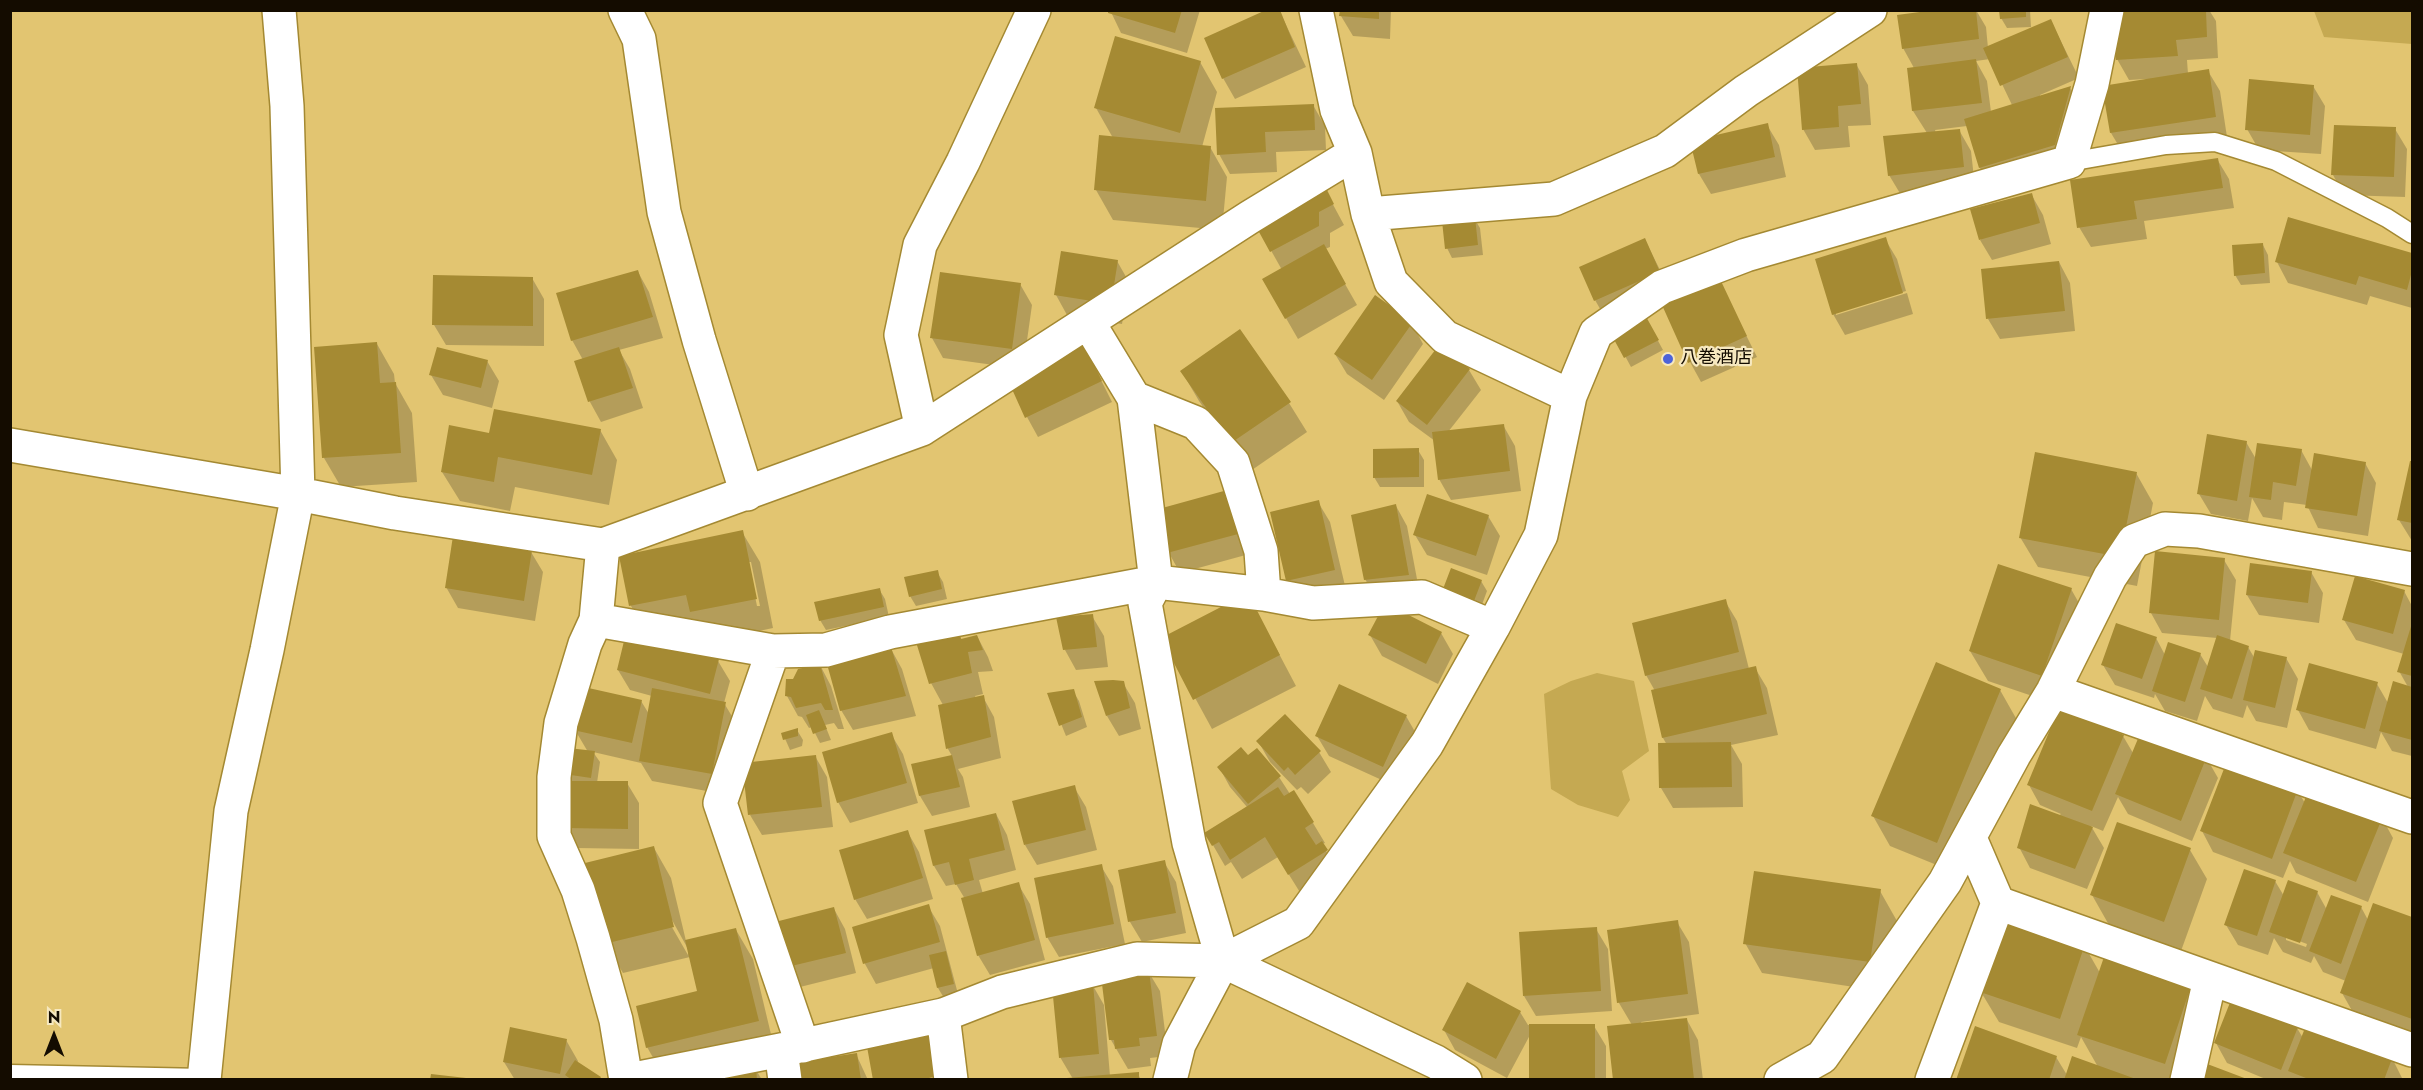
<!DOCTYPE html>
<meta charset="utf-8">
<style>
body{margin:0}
#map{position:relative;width:2423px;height:1090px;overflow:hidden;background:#e2c571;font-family:Jost,sans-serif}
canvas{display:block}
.frame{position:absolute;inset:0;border:12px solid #140c00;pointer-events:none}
.north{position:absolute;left:24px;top:1006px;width:60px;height:60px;-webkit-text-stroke:4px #f6e8bf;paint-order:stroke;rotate:0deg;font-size:16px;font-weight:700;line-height:24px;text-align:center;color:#140c00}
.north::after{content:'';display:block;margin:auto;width:21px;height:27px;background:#140c00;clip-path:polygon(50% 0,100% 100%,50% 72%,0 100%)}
</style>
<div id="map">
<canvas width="2423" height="1090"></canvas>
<div class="frame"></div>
<div class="north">N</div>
</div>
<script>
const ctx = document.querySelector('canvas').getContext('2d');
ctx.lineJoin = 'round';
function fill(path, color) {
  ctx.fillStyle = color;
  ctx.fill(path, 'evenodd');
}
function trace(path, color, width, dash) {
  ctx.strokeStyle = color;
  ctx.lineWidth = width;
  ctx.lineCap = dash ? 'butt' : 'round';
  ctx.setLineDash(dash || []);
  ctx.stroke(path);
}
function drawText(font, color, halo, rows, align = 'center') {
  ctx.font = font + ' Jost,"Noto Sans JP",sans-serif';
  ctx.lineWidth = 4.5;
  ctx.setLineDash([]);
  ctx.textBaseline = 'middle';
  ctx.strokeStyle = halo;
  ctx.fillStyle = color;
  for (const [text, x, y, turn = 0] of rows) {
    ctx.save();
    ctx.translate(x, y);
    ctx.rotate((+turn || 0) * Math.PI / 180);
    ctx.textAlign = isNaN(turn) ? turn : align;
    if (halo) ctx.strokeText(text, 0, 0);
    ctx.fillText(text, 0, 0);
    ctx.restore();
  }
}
fill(new Path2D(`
 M2314 11H2412V44L2324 37Z
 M1597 673 1634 681 1649 751 1622 771 1630 800 1618 817 1578 805 1551 789 1544 694 1571 681Z`), '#c5a952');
fill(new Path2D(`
 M1110 10H1200L1187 53 1121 33Z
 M1279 10 1306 67 1235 99 1223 78Z
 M1341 10H1391L1390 39 1353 36 1341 16Z
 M1947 10H1976L1986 27 1988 48 2051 21 2079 78 2040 95V97L2070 88 2082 107 2066 165 1992 188 1980 168 1967 126 1935 130 1936 133 1959 130 1971 151 1975 187 1901 195 1889 175 1927 133 1913 111 1914 68 1903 48ZM1990 59 2012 105 1991 112 1987 81 1976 61Z
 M2001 10H2030L2031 27 2007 28 2001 18Z
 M2114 10H2209L2216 21 2218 58 2187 60 2188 74 2208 71 2220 91 2227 137 2123 153 2111 133 2104 88 2146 81V79L2129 80 2117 59Z
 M1200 62 1217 92 1202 147H1210L1227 177 1222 230 1113 220 1096 190 1113 138 1096 108Z
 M1856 64 1868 85 1871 125 1848 126 1850 147 1815 150 1803 129Z
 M2313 86 2325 106 2321 154 2259 150 2247 129Z
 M1313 105 1325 126 1326 150 1276 152 1277 172 1230 174 1219 154Z
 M1767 125 1779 145 1786 177 1711 194 1699 174 1692 142Z
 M2395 129 2407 149 2405 197 2344 195 2333 175Z
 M2217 159 2229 179 2234 208 2144 221 2147 239 2091 247 2079 227Z
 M1323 186 1344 225 1330 233V247L1325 249 1357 305 1298 339 1264 280 1282 270 1255 222Z
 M2031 194 2043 215 2051 244 1992 260 1980 240Z
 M1474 218 1480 228 1483 255 1452 258 1447 248Z
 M2289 219 2412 254V308L2370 296 2367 305 2288 283 2277 262Z
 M1885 239 1897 259 1906 291 1836 312V315L1907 293 1913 314 1845 335 1833 314Z
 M1645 240 1671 292 1607 321 1595 300Z
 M2263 245 2268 255 2270 283 2241 285 2235 275Z
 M1117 261 1129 282 1122 324 1067 315 1056 295Z
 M2059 262 2070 283 2075 331 2000 339 1988 319Z
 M638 272 649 292 663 338 619 350 630 369 643 408 601 422 590 402 576 362 583 360 572 340Z
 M532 278 544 299V346L446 345 434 325Z
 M1719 281 1757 357 1701 382 1690 362Z
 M1020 284 1032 305 1023 369 943 358 932 338Z
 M1644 315 1663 350 1631 367 1612 332Z
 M1412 323 1423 344 1384 400 1347 374 1335 354Z
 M377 344 394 374 395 383 412 413 417 482 341 487 324 458Z
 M1083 344 1112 402 1038 437 1027 417Z
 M487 361 499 381 492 408 443 395 431 375Z
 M1469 370 1481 390 1448 432 1503 425 1515 446 1521 491 1451 500 1439 479 1435 441 1409 422 1397 401Z
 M1182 372 1289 403 1307 432 1249 472 1199 401Z
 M600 430 617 460 609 505 515 487 510 511 460 501 442 472 491 434Z
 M2246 442 2256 459 2301 450 2312 470 2365 463 2376 483 2368 536 2318 528 2307 505 2284 502 2282 520 2263 517 2252 498 2248 521 2211 514 2199 494Z
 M1418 450 1424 460V487H1380L1374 477Z
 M2411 463H2412V541L2399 520Z
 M2136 473 2153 503 2137 586 2038 567 2020 537Z
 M1230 491 1253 553 1180 573 1169 553Z
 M1318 502 1330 522 1346 590 1299 601 1287 580Z
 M1396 506 1407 526 1420 595 1377 600 1365 579Z
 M1488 516 1500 536 1487 575 1427 555 1415 535Z
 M742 532 760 562 773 628 708 642 648 636 631 606 620 557ZM748 562H751L760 606H757Z
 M531 552 543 572 535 621 458 608 446 587Z
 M2224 560 2236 580 2230 641 2248 647 2255 659 2286 658 2298 679 2287 728 2256 721 2247 705 2243 718 2213 709 2205 696 2197 721 2165 711 2155 694 2154 698 2115 685 2103 665 2156 638 2165 655 2200 654 2208 667 2217 638 2162 633 2151 613Z
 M937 572 943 582 947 599 916 606 910 596Z
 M2311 572 2323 593 2319 623 2259 615 2247 595Z
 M1481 581 1487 591 1480 610 1451 599Z
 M879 589 885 599 889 617 826 630 820 620Z
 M2071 589 2088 619 2059 705 1988 681 1970 651Z
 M2404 591 2412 606V756L2392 751 2381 732 2376 749 2309 730 2298 710 2377 684 2388 703 2408 687 2399 671 2404 654 2356 640 2344 620Z
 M1248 595 1296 686 1212 729 1163 639Z
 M1725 601 1737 621 1749 669 1755 668 1767 688 1778 735 1731 745 1742 764 1743 807 1673 808 1661 788 1667 745 1663 738 1652 691H1655L1646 675Z
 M1092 616 1104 636 1108 667 1076 670 1065 650Z
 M958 633 962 640 977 636 988 657 993 671 978 672 983 694 975 696 976 698 983 697 994 717 1001 758 958 769 963 777 970 807 932 816 920 796 912 766 952 756 948 749 939 706 943 705 931 683Z
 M1441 633 1453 654 1438 684 1382 656 1370 635Z
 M891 649 902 669 916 716 853 730 841 710Z
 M718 661 730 681 724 703 736 723 723 794 652 781 641 763 593 752 600 762 597 783H627L639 803V849L576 848 564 828 565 774 588 752 575 730 641 701 649 714 652 696 630 690 618 670Z
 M820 665 831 686 844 729H838L834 723 825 725 831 740 820 743 812 727 809 728 802 717 798 716 787 696 794 680Z
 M1123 683 1135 703 1141 729 1119 736 1107 716Z
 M2000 690 2017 720 1954 872 1890 846 1873 816Z
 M1073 691 1079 701 1087 727 1066 736 1049 694Z
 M1406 716 1418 737 1395 786 1329 756 1317 736Z
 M797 730 803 740 802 746 790 750 783 734Z
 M891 734 903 754 918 803 850 823 838 802Z
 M2123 736 2133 753 2206 757 2218 778 2192 841 2128 814 2118 797 2103 831 2091 826 2104 848 2087 889 2030 868 2019 847 2061 814 2040 805 2029 785Z
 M1258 741 1319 752 1331 772 1308 794 1301 787 1297 790 1270 762Z
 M815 756 827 777 833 827 762 835 750 815Z
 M1248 758 1279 777 1290 794 1313 823 1325 843 1322 844 1338 871 1301 894 1278 857 1242 879 1231 862 1225 866 1206 833 1247 807 1230 787 1219 767Z
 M1074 787 1086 807 1097 850 1037 865 1025 845Z
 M2297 790 2305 803 2382 818 2393 838 2368 902 2296 873 2290 861 2283 878 2213 852 2202 831Z
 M996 814 1007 835 1016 870 979 880 983 894 1018 884 1030 904 1045 960 990 975 978 955 965 899 956 884 946 886 934 866 926 831Z
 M907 831 919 852 933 899 867 919 855 899Z
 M654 848 671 878 686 941 736 930 753 959 775 1051 664 1077 647 1047 699 992 690 957 623 973 605 943ZM672 920 688 949V955L669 922Z
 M2190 850 2207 879 2181 951 2109 925 2092 895Z
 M1164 862 1176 882 1186 933 1142 942 1130 922 1119 871Z
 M1101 866 1113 886 1125 944 1059 957 1047 937Z
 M2275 881 2284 896 2317 892 2327 910 2361 907 2368 920 2374 904 2412 918V1042L2359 1023 2342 993 2346 981 2323 972 2314 956 2311 963 2283 952 2274 938 2268 955 2238 945 2226 925ZM2286 936 2307 944 2306 947 2286 940Z
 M1880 891 1897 921 1887 992 1762 973 1745 943Z
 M928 906 940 926 958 994 944 998 938 988 934 968 876 984 865 964 854 928Z
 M834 909 845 929 856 973 796 988 784 968Z
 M1677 922 1689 942 1699 1014 1641 1022 1642 1024 1687 1020 1698 1040 1703 1080H1614L1632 1025 1619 1003 1609 931Z
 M1596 929 1608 949 1612 1011 1536 1016 1524 996Z
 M2084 945 2100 973 2190 988 2208 1018 2187 1080H1957L2056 1057 2067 1075 2098 1067 2081 1037 2077 1048 1999 1022 1981 992Z
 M1148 971 1160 991 1168 1056 1150 1058 1151 1066 1128 1069 1111 1040Z
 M1092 984 1104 1005 1110 1076 1138 1074 1141 1080H1065L1073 1079 1060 1057Z
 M1520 1012 1528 1025 1594 1026 1606 1046V1080H1530V1035L1507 1078 1455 1050 1444 1030Z
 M2297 1028 2303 1038 2392 1058 2403 1080H2268L2227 1063 2216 1043Z
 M566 1040 578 1061 577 1064 600 1080H515L504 1062Z
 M856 1054 868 1080H804Z
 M755 1068 762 1080H711Z`), '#0003');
fill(new Path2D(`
 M1108 10H1182L1175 33 1108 13Z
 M1266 10H1280L1295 47 1222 79 1204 38Z
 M1340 10H1379V19L1339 16Z
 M1935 10H1976L1979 39 1902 49 1897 15Z
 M1999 10H2026V17L2000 19Z
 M2112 10H2206L2207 37 2176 40 2178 56 2116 60Z
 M2051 19 2068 57 2000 86 1983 48Z
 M1115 36 1201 61 1180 133 1094 108Z
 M1976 59 1982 103 1912 111 1907 68Z
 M1857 63 1861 104 1838 106 1839 127 1802 130 1797 68Z
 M2209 69 2216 117 2110 133 2102 86Z
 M2249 79 2314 85 2310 135 2245 130Z
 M2071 86 2055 145 1979 168 1964 119Z
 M1314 104 1315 130 1265 132 1266 152 1217 155 1215 108Z
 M1768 123 1775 157 1698 174 1690 141Z
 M2334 125 2396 127 2394 177 2331 175Z
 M1960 129 1964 167 1888 176 1883 136Z
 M1099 135 1211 146 1206 201 1094 190Z
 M2218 158 2223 188 2134 201 2137 219 2077 228 2070 180Z
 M1324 184 1334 204 1319 212V226L1270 252 1253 221Z
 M2032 193 2040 223 1979 240 1970 209Z
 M1475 217 1478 245 1445 249 1442 221Z
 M2288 217 2412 253V271L2407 290 2359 276 2356 285 2275 262Z
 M1886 237 1903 293 1832 315 1815 259Z
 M1645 238 1660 272 1594 301 1579 267Z
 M2263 243 2265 273 2234 276 2232 245Z
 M1324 244 1346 284 1285 319 1262 279Z
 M1061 251 1118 260 1111 304 1054 295Z
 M2059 261 2065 311 1986 319 1981 269Z
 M638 270 653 317 571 341 556 293Z
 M940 272 1021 283 1012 349 930 338Z
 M433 275 533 277V326L432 325Z
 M1720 279 1747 336 1688 363 1662 305Z
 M1375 295 1413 322 1372 380 1334 354Z
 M1644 313 1659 340 1624 358 1610 332Z
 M1240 329 1291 402 1231 443 1180 371Z
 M377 342 380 383 396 382 401 453 322 458 314 347Z
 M1083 342 1102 381 1025 418 1007 378Z
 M1439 345 1470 369 1427 425 1396 401Z
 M437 347 488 360 481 388 429 375Z
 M619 347 633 388 588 402 574 361Z
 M494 409 601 429 592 475 498 457 494 482 441 472 449 425 489 433Z
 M1504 424 1510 471 1438 480 1432 432Z
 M2207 434 2247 441 2237 501 2197 494Z
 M2257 443 2302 449 2296 486 2273 482 2271 500 2249 497Z
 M1419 448V477L1373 478V449Z
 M2035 452 2137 472 2120 557 2019 538Z
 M2314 453 2366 462 2357 516 2305 508Z
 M2410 461H2412V523L2397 520Z
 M1231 489 1242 533 1167 553 1155 510Z
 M1427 494 1489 515 1476 556 1413 535Z
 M1319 500 1335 570 1286 581 1270 512Z
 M1396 504 1409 575 1364 580 1351 515Z
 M743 530 757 599 690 612 686 595 629 606 619 556Z
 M453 536 532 550 524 601 445 588Z
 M2155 551 2225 558 2219 620 2149 613Z
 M2250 563 2312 571 2308 603 2246 595Z
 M1998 564 2072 588 2042 676 1969 651Z
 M1451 568 1482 580 1474 601 1443 589Z
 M938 570 942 589 909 597 904 577Z
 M2355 576 2405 590 2393 634 2342 620Z
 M880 588 884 607 819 621 814 602Z
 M1248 593 1280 655 1193 700 1161 638Z
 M1726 599 1739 652 1645 676 1632 623Z
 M1385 603 1442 632 1426 664 1368 635Z
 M1093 614 1097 647 1063 650 1056 617Z
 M2116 623 2157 637 2142 679 2101 665Z
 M2412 623V676L2397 672Z
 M959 632 961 639 977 635 983 650 968 652 972 673 929 684 916 642Z
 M2217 635 2249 646 2232 699 2200 689Z
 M625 637 719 659 710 694 617 670Z
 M2168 642 2201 653 2185 702 2152 691Z
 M891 647 906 696 840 711 827 664Z
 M2255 650 2287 657 2275 708 2243 700Z
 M1936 662 2001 689 1937 843 1871 816Z
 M2309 663 2378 682 2365 729 2296 710Z
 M820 664 833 710H825L821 703 796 708 791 697 785 696 786 679H793L798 669Z
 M1756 666 1767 714 1662 738 1651 690Z
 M1113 680 1124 681 1130 708 1106 716 1094 681Z
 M2393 681 2412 687V740L2379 731Z
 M1339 684 1407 715 1383 767 1315 736Z
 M584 687 642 700 632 743 573 730Z
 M652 688 726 702 712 774 639 761Z
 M1074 689 1082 717 1059 726 1047 693Z
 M984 695 991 737 946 749 938 705Z
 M2059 708 2124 735 2092 811 2027 785Z
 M819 710 827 729 813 734 806 715Z
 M1285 714 1321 751 1295 775 1288 767 1284 771 1256 741Z
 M798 728V736L783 740 781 733Z
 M2142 729 2207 756 2181 821 2115 794Z
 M892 732 907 783 837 803 822 752Z
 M1731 742 1732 787 1659 788 1658 743Z
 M1241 747 1248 755 1257 748 1281 776 1248 804 1217 767Z
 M568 748 595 751 591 778 564 774Z
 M816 755 822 807 748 815 742 763Z
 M952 755 960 787 919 796 911 764Z
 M2227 761 2298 789 2272 859 2200 831Z
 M563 781H628V829L563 828Z
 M1075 785 1086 830 1024 845 1012 801Z
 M1278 787 1284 796 1294 790 1314 822 1305 828 1316 845 1322 841 1328 850 1288 875 1265 837 1230 860 1219 842 1212 846 1204 833Z
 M2310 787 2383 816 2356 882 2283 853Z
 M2030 804 2093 827 2075 869 2017 848Z
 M996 813 1005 850 969 859 974 880 955 885 949 862 933 866 924 830Z
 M2117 822 2191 848 2164 922 2090 895Z
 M908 830 923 878 854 900 839 850Z
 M654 846 674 927 604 944 585 863Z
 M1165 860 1176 913 1128 922 1118 870Z
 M1102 864 1114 924 1046 938 1034 878Z
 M2244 869 2276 880 2257 936 2224 925Z
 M1754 871 1881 889 1870 962 1743 944Z
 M2288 880 2318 891 2300 943 2269 932Z
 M1019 882 1035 940 977 956 961 898Z
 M2331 895 2362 906 2341 964 2309 951Z
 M2373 903 2412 917V1019L2340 993Z
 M929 904 940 942 863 964 852 927Z
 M834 907 846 953 783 968 771 923Z
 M2005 917 2085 944 2060 1019 1980 992Z
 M1678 920 1688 994 1617 1003 1607 930Z
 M1597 927 1601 991 1523 996 1519 932Z
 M736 928 759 1021 646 1048 636 1006 697 991 685 940Z
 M946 951 954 984 937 988 929 955Z
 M2104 957 2191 986 2165 1064 2077 1035Z
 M1149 970 1157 1036 1139 1038 1140 1046 1115 1049 1114 1040H1109L1101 976Z
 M1467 982 1521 1011 1496 1059 1442 1030Z
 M1093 983 1099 1054 1059 1058 1052 986Z
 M2231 1000 2298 1027 2281 1070 2214 1043Z
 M1687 1018 1694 1079 1613 1080 1607 1026Z
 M2307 1023 2393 1056 2384 1080H2311L2288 1071Z
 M1529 1024H1595V1080H1529Z
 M1975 1026 2057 1056 2049 1080H1956Z
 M510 1027 567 1039 560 1074 503 1062Z
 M931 1030 939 1076 919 1080H873L866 1041Z
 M857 1053 861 1080H802L799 1062Z
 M2072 1056 2136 1079V1080H2064Z
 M575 1060 601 1077 599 1080H572L565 1075Z
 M2202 1062 2247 1079V1080H2196Z
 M756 1067 757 1080H710Z
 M1139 1072V1080H1067V1078Z
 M431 1074 466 1078V1080H430Z`), '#a58a33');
const lane = new Path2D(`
 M2069 162 2166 145 2215 142 2276 161 2387 218 2412 234
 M10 1074 204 1078`);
const street = new Path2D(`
 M625 10 639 39 664 212 699 340 747 494
 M1316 10 1337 110 1355 153 1368 214 1391 282 1445 337 1570 396
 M1368 214 1554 199 1665 151 1746 91 1870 10
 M1088 322 1134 398 1156 582 1145 603 1189 843 1223 961
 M1134 398 1196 423 1233 463 1261 551 1264 594
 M922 429 901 335 920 245 963 162 1034 10
 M10 445 298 494 395 513 603 545 922 429 1250 217 1355 153
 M603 545 596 620 585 644 561 723 554 777V836L578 890 593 938 616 1020 626 1080
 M596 620 773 651 826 650 890 632 1156 582 1264 594 1313 603 1422 597 1493 627
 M773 651 720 803 803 1046
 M2053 691 2412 817
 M1998 903 2412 1050
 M943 1015 951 1080
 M781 1050 785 1080
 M204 1080 231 811 267 650 298 494 287 106 279 10
 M629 1080 781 1050 943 1015 1002 992 1137 959 1223 961 1436 1062 1465 1080
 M1170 1080 1179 1044 1223 961 1298 923 1427 744 1493 627 1541 535 1570 396 1596 333 1662 287 1746 255 2069 162 2092 84 2107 10
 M1781 1080 1822 1057 1945 882 2014 755 2053 691 2110 577 2134 541 2165 529 2199 531 2412 569
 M1932 1080 1998 903 1970 838
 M2187 1080 2210 979`);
trace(lane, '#a48932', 21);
trace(street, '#a48932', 36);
trace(lane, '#fff', 18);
trace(street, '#fff', 33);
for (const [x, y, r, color] of [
 [1668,359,6,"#4d63d8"]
]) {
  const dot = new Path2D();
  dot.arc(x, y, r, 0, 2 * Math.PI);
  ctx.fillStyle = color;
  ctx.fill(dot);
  trace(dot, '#f6e8bf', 2);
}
drawText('18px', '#140c00', '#f6e8bf', [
 ["八巻酒店",1680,359]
], 'left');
</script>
